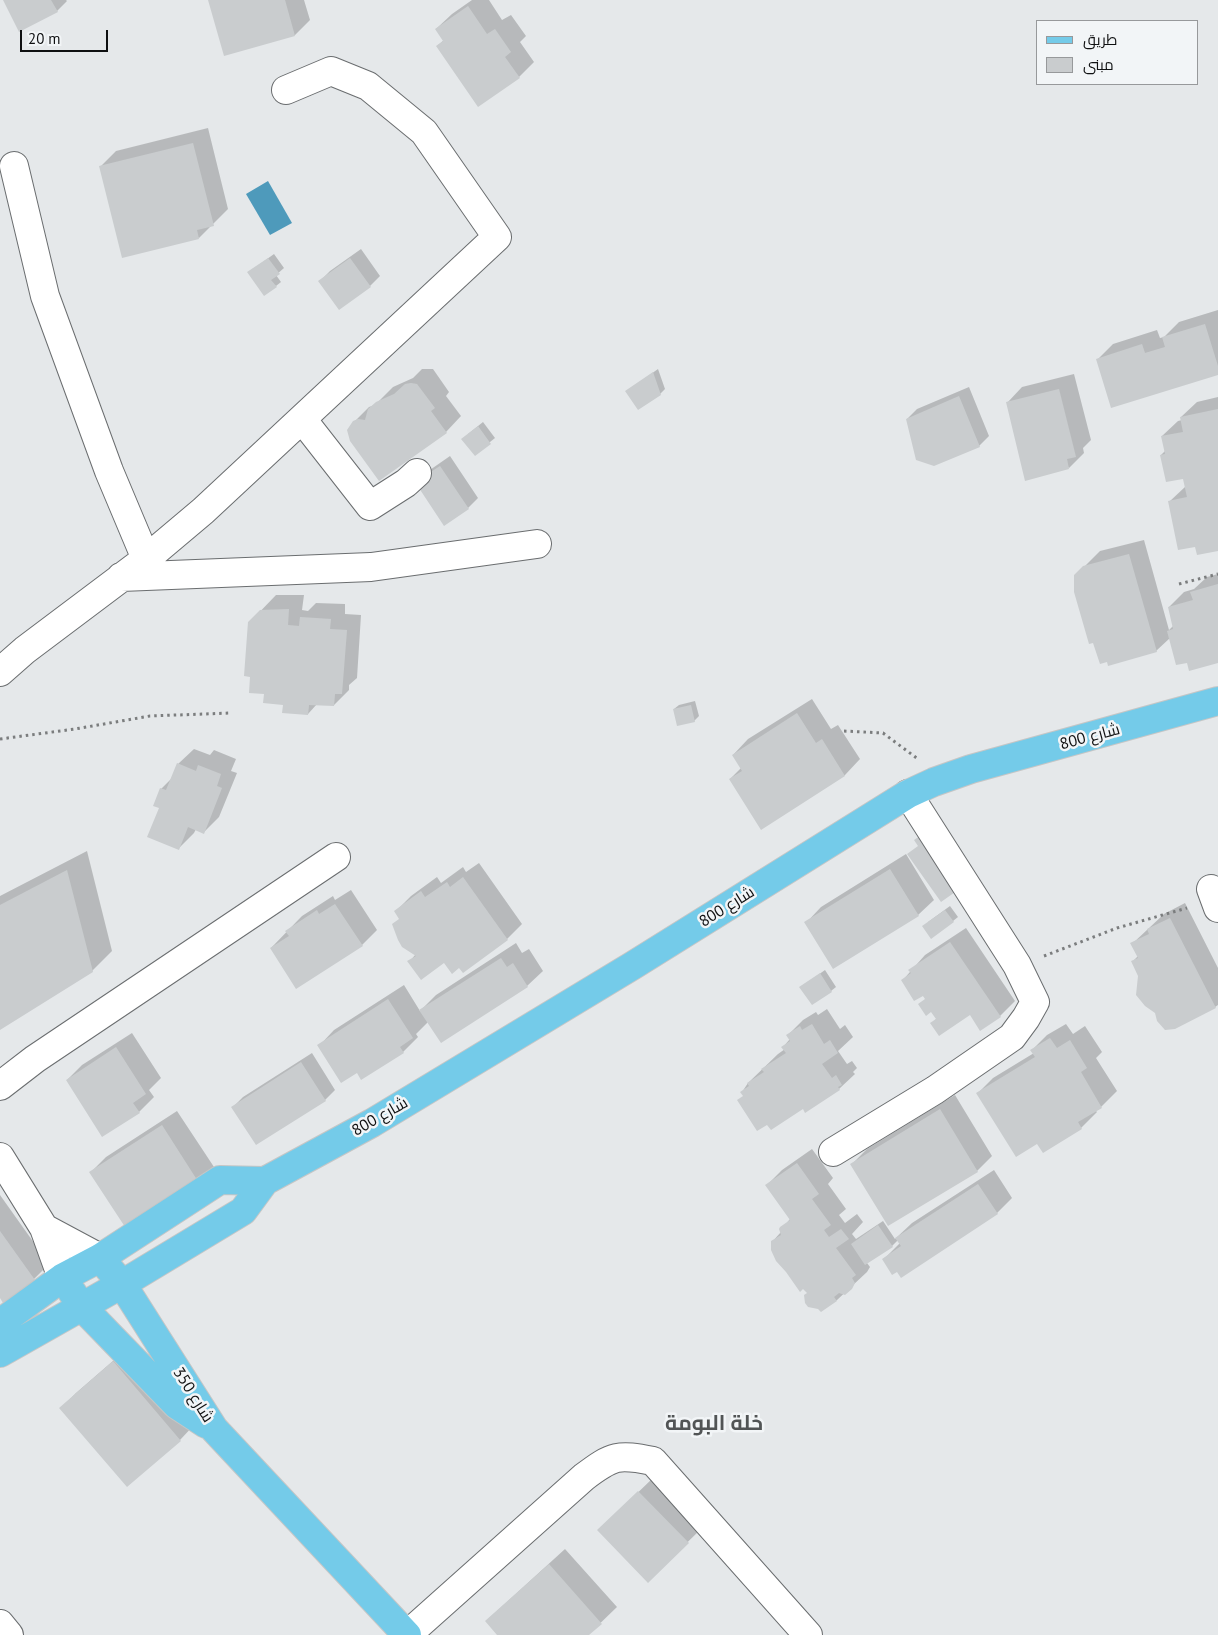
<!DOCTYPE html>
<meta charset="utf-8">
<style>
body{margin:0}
#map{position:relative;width:1218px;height:1635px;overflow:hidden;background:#e5e8ea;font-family:"PT Sans",Cairo,sans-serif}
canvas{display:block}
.legend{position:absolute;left:1036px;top:20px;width:162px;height:65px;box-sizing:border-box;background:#f2f5f7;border:1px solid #97999b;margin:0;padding:6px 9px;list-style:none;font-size:15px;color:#0f1011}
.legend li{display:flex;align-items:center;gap:10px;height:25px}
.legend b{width:25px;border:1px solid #97999b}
.scale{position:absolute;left:20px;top:30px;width:88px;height:22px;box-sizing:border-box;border:2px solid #0f1011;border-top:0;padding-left:6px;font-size:15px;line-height:18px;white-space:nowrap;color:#0f1011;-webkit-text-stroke:4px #f2f5f7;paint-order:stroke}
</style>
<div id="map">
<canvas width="1218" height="1635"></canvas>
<ul class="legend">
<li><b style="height:6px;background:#74cbe9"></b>طريق</li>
<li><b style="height:14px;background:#c9ccce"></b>مبنى</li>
</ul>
<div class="scale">20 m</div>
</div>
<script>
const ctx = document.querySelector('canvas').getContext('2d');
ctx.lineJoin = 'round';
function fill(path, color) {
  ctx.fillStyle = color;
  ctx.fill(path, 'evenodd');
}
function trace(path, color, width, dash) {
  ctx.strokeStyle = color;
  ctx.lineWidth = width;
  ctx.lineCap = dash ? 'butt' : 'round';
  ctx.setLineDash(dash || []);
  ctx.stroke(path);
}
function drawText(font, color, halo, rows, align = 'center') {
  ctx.font = font + ' "PT Sans",Cairo,sans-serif';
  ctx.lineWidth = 5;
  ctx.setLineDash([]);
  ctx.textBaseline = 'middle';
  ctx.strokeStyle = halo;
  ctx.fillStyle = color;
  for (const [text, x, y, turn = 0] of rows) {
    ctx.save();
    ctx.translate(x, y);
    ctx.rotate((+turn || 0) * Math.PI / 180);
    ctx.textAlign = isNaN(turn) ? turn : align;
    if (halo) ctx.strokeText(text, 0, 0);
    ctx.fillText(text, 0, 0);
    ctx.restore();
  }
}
fill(new Path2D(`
 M268 181 292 223 270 235 246 194Z`), '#4e9abb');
fill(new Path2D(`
 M4 0H66L67 1 57 11Z
 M209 0H304L310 20 295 35 225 55Z
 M472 0H489L502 20 511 15 526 36 520 42 534 62 519 77 437 46 444 40 436 29 452 14Z
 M208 128 228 209 199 238 101 166 116 151Z
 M361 249 380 276 370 286 320 281 330 271Z
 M274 254 284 268 276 275 281 282 276 286 249 272Z
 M1218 310V374L1098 359 1113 344 1157 330 1160 338 1164 337 1179 322Z
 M422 369H433L449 392 446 396 461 416 446 432 354 422 369 407 375 405 393 387 413 378Z
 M658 369 665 389 660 394 627 391Z
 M1074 374 1091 440 1083 448 1084 453 1069 468 1007 403 1022 387Z
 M969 387 989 436 979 446 907 419 917 409Z
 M1218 397V550L1196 545 1169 502 1186 486 1184 477 1161 455 1165 451 1162 436 1178 421 1182 420 1181 417 1197 402Z
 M483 422 495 438 475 454 468 434Z
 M450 456 478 498 468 508 427 472Z
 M1144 540 1169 630 1174 625 1169 607 1184 592 1194 589 1207 577 1218 574V662L1188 661 1170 638 1156 651 1075 576 1100 551Z
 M276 595H304L302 610 308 611 316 603 345 604V614L361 615 357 678 349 685V690L334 705 317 704 308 714 284 704 265 693 251 675 250 622Z
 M812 699 831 729 838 725 860 759 845 775 761 828 730 779 741 768 733 755 748 739Z
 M695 701 699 716 694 721 674 709 679 705Z
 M194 749 210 755 214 750 236 759 231 771 237 773 219 817 204 832 196 829 194 833 179 848 160 807 161 789 173 777 178 764Z
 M87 851 112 951 92 971 0 1028V896Z
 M906 854 934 900 918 915 833 967 806 923 821 907Z
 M479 863 522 924 507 939 460 966 444 961 409 962 416 954 396 911 411 896 437 877 441 883 463 867 466 872Z
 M351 890 377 930 362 945 271 948 302 916 333 896 335 900Z
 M1185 903 1218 968V1005L1215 1007 1156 1012 1133 961 1138 956 1132 944 1164 914Z
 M950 906 958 917 953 921 928 922Z
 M966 928 1015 1001 1000 1016 970 1014 932 1023 937 1018 926 998 902 981 925 955Z
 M516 943 522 953 529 949 543 971 527 986 428 1022 416 1034 418 1037 403 1052 357 1072 319 1046 334 1030 404 985 420 1011 436 995Z
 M825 970 836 987 831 991 801 987Z
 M827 1009 840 1029 845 1025 853 1037 838 1051 847 1064 852 1061 857 1068 853 1072 855 1074 839 1089 803 1107 744 1095 742 1092 748 1083 778 1054 785 1049 783 1047 790 1039 788 1035 803 1020 816 1012 818 1015Z
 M1066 1024 1073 1034 1085 1026 1102 1052 1096 1058 1117 1091 1101 1107 1095 1110 1097 1112 1081 1128 1044 1151 1038 1142 978 1093 993 1078 1034 1053 1032 1050 1047 1035Z
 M132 1033 161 1078 149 1090 154 1097 139 1112 67 1080 82 1065Z
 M312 1053 335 1090 325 1100 233 1107 243 1097Z
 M955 1095 992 1156 977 1171 852 1164 867 1149Z
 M177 1111 214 1167 198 1182 91 1172 106 1157Z
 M812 1149 833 1178 828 1184 846 1209 839 1215 845 1223 857 1214 863 1222 852 1234 856 1239 883 1221 895 1239 912 1223 994 1170 1012 1198 997 1213 897 1270 884 1259 900 1243 898 1240 892 1246 867 1263 870 1267 867 1272 837 1300 821 1310 772 1242 781 1232 785 1225 790 1219 767 1185 782 1170Z
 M0 1195 49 1264 34 1279 0 1296Z
 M129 1347 195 1424 180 1440 127 1485 61 1408 76 1393Z
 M654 1477 703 1527 648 1581 599 1530Z
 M565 1549 617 1607 588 1635H499L486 1621Z`), '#0003');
fill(new Path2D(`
 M3 0H51L58 12 19 32Z
 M208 0H285L295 36 224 56Z
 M468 6 487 34 495 29 511 52 505 57 520 78 478 107 436 46 443 41 435 29Z
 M193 143 214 226 197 230 199 239 122 258 99 166Z
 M268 258 280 274 271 280 277 287 264 296 247 272Z
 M350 258 371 287 339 310 318 281Z
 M1205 324 1218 366V375L1111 408 1096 359 1142 344 1145 353 1165 347 1162 337Z
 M653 372 661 395 638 410 625 391Z
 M411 383 417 384 435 408 431 411 447 433 379 481 350 441 347 430 353 421 358 419 365 420 368 409 376 402 394 394 405 384Z
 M1059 389 1076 457 1067 459 1069 469 1025 481 1006 402Z
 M959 396 980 447 934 466 916 460 906 419Z
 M1218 409V551L1197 555 1195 547 1178 550 1168 501 1187 497 1183 479 1166 482 1160 455 1165 454 1161 436 1183 432 1180 417Z
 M478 426 491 444 475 456 461 439Z
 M440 466 469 509 444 526 415 482Z
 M1129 554 1157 652 1108 666 1107 662 1100 664 1093 643 1089 644 1074 592V575L1083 566Z
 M1218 584V663L1189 671 1187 663 1176 665 1167 631 1173 629 1168 607 1193 600 1190 592Z
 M289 609 288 625 299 626 300 617 331 619 330 629 347 630 342 694H335L334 706 309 705 308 715 282 713 283 705 263 703 264 694 249 693 250 677 244 676 248 622 260 610Z
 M691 705 695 722 677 726 673 709Z
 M797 713 816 743 822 739 845 776 761 830 729 779 742 771 732 755Z
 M177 763 196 771 198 765 221 774 217 786 222 788 204 834 188 827 179 850 147 837 159 808 153 806 160 788 166 790Z
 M924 833 958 890 941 902 907 854 918 846 914 840Z
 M890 869 919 916 833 969 804 922Z
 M67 870 93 972 0 1030V905Z
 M463 877 508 940 463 973 459 968 452 974 444 963 421 980 407 961 416 956 402 947 398 940 392 924 399 919 394 911 421 891 425 897 447 882 450 887Z
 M335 904 363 946 296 989 270 948 289 936 285 931 317 910 319 914Z
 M945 910 954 922 931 939 922 926Z
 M1170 918 1216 1008 1175 1029 1165 1030 1157 1021 1155 1013 1145 1006 1136 995 1138 976 1131 961 1138 958 1130 943 1149 934 1147 929Z
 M950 942 1001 1017 980 1031 970 1015 939 1036 930 1023 936 1019 931 1012 926 1016 918 1004 925 999 923 996 914 1001 901 980 911 973 908 970Z
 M501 958 507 967 513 963 528 987 441 1043 419 1010Z
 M820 973 832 992 812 1005 799 987Z
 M388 999 413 1038 400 1047 404 1053 361 1080 357 1073 341 1083 317 1045Z
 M812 1024 824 1044 830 1040 838 1053 822 1064 832 1078 836 1075 842 1085 838 1087 840 1090 805 1113 803 1109 771 1130 767 1125 757 1131 737 1100 743 1096 740 1092 749 1086 747 1083 764 1072 761 1069 786 1053 781 1047 790 1041 786 1035 800 1026 802 1030Z
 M1050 1038 1057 1048 1070 1040 1087 1068 1081 1072 1102 1108 1078 1122 1082 1129 1043 1153 1037 1144 1016 1157 976 1093 1035 1057 1030 1050Z
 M116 1047 146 1094 133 1103 140 1113 102 1137 66 1080Z
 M301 1062 326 1101 256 1145 231 1107Z
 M940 1109 978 1172 888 1226 850 1164Z
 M162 1125 199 1183 127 1230 89 1172Z
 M797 1163 819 1194 812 1199 831 1225 824 1230 829 1237 841 1229 849 1239 836 1248 856 1275 852 1278 855 1283 852 1289 845 1295 839 1293 834 1297 837 1301 821 1312 818 1309 808 1307 805 1303 804 1295 807 1293 803 1289 800 1292 786 1272 776 1261 771 1250V1241L781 1235 779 1229 780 1227 790 1220 765 1185Z
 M978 1184 998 1214 901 1278 897 1272 892 1275 882 1259 901 1246 895 1238Z
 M878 1225 893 1247 865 1265 851 1244Z
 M0 1231 35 1280 3 1303 0 1298Z
 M113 1361 181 1441 127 1487 59 1408Z
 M638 1491 689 1543 648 1583 597 1530Z
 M549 1564 602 1624 589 1635H497L485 1621Z`), '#c9ccce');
const minor = new Path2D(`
 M14 166 45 296 109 471 146 559
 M302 419 370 506 406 483 417 473
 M121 577 371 567 537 544
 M0 672 25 650 146 559 203 511 497 237 424 132 368 86 331 71 286 90
 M1211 889 1218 908
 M0 1086 35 1059 336 857
 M833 1152 935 1090 1012 1037 1026 1018 1035 1002 1017 965 908 794
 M0 1157 44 1228 62 1278
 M44 1228 100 1258
 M0 1624 9 1635
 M407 1635 584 1477C613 1455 618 1454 653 1461L808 1635`);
const major = new Path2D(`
 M100 1258 122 1284 214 1429 407 1635
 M72 1292 81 1306 177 1405 206 1424
 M0 1323 62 1278 100 1258 220 1180 265 1181
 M0 1353 122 1284 243 1211 265 1181 372 1123 632 966 908 794 934 782 971 769 1218 701`);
trace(minor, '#6a6d6f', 30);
trace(major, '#c5c6c6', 30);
trace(new Path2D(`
 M1179 584 1218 574
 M844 731 883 733 918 759
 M0 739 75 729 150 716 231 713
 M1044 956 1117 928 1187 908`), '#7b7d7e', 3, [2.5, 4]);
trace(minor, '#fff', 28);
trace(major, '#74cbe9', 28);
drawText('16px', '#0f1011', '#f2f5f7', [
 ["شارع 800",1090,737,-15],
 ["شارع 800",727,907,-32],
 ["شارع 800",380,1117,-30],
 ["شارع 350",193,1395,58]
]);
drawText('bold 21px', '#515455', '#f2f5f7', [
 ["خلة البومة",714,1424]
]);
</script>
